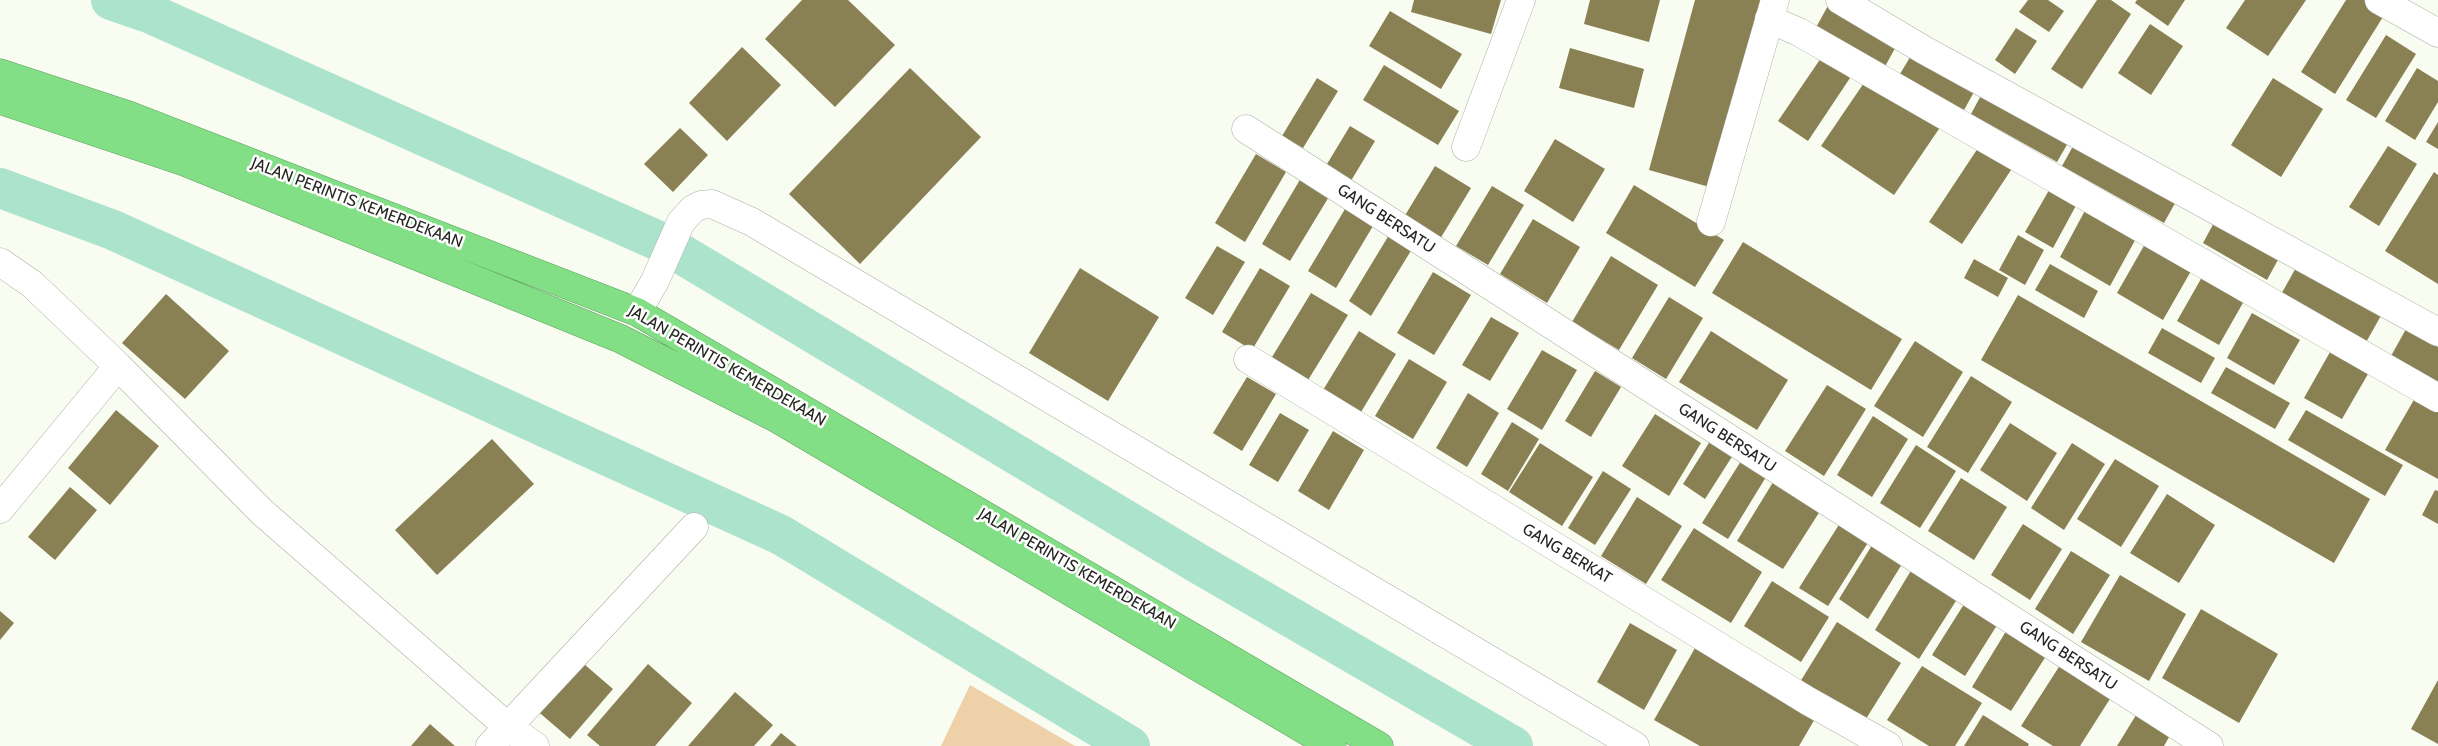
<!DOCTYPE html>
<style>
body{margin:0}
canvas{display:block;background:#f8fcf1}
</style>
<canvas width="2438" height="746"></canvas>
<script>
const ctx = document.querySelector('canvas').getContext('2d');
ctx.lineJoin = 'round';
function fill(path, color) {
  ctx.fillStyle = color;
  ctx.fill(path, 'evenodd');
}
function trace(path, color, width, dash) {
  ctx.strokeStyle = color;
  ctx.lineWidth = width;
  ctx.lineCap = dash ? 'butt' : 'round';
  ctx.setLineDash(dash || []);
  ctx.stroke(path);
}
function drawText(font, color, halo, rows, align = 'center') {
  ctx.font = font + ' Cabin,sans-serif';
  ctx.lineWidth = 5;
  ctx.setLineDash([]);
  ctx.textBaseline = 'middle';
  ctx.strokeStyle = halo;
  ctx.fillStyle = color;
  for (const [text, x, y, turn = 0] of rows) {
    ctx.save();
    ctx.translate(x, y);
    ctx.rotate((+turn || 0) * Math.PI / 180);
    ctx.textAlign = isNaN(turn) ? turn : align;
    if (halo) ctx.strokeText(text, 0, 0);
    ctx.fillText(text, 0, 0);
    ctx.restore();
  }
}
fill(new Path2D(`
 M970 685 1075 746H941Z`), '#eed0a9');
trace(new Path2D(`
 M111 0 149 13 663 243 1199 564 1513 746
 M0 188 113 230 781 535 1130 746`), '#ace3cd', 40);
fill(new Path2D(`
 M802 0H848L895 45 835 107 765 39Z
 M1414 0H1501L1491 34 1411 12Z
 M1590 0H1660L1649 42 1584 24Z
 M1695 0H1764L1713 188 1649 170Z
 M2028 0H2048L2064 11 2049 32 2019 12Z
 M2097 0H2111L2131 14 2082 89 2051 69Z
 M2137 0H2185L2168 26 2135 3Z
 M2245 0H2306L2268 56 2226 28Z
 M2346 0H2367L2386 12 2335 94 2301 72Z
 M1830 2 1899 41 1882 72 1813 33Z
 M1390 11 1462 54 1441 89 1369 46Z
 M2150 24 2183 46 2151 95 2118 73Z
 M2016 28 2037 41 2015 74 1995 60Z
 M2386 35 2416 54 2376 118 2346 100Z
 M742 47 781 85 727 141 689 103Z
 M1916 47 1979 83 1964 110 1900 74Z
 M1570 48 1644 69 1634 108 1559 88Z
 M1821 58 1850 78 1808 141 1778 121Z
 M1384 65 1459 111 1438 145 1363 100Z
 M910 68 981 137 860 264 789 194Z
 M2417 68 2438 81V102L2415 140 2385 121Z
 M1870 74 1943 123 1894 195 1821 146Z
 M1317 78 1338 91 1303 148 1282 136Z
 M2273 78 2323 109 2281 177 2231 145Z
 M1985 88 2072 136 2057 162 1971 114Z
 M2438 122V149L2426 142Z
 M1350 126 1375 141 1349 184 1324 169Z
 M680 128 708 155 673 192 644 164Z
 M1555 139 1605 169 1573 222 1524 191Z
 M2077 139 2179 196 2164 223 2062 166Z
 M1982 142 2015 164 1962 244 1929 222Z
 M2388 146 2417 164 2379 226 2349 207Z
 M1256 154 1286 172 1245 242 1215 223Z
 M1435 166 1471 188 1437 244 1401 222Z
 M2434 172 2438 175V284L2385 251Z
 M1301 178 1330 195 1290 261 1262 244Z
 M1634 185 1724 240 1695 287 1606 233Z
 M2052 185 2079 200 2053 248 2025 232Z
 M1492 186 1524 205 1488 265 1456 246Z
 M2088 205 2139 233 2110 286 2060 257Z
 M1345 209 1373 226 1336 288 1308 271Z
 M1533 219 1580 247 1547 303 1500 274Z
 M2216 219 2280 256 2267 280 2203 243Z
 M1389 235 1412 249 1371 316 1349 301Z
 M2018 235 2044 250 2025 285 1999 270Z
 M2149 237 2195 264 2163 320 2117 293Z
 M1743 242 1902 339 1871 390 1712 293Z
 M1217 246 1245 262 1213 315 1185 298Z
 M1611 256 1658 285 1619 350 1572 322Z
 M1974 259 2008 278 1998 297 1964 278Z
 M2050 264 2098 291 2084 318 2035 290Z
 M2298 264 2383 312 2364 346 2279 298Z
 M1080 268 1159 317 1108 401 1029 353Z
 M1260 268 1290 286 1252 350 1222 332Z
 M2206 270 2248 294 2219 345 2177 321Z
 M1433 272 1471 295 1434 355 1397 333Z
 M1311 293 1348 315 1305 385 1269 362Z
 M166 294 229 351 185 399 122 343Z
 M2018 295 2370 499 2334 563 1981 360Z
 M1669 297 1703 318 1666 379 1632 358Z
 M2252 313 2300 340 2274 385 2227 358Z
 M1491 317 1519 333 1490 381 1462 365Z
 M2162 328 2215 358 2201 383 2148 353Z
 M2406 329 2438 347V382L2391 356Z
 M1359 331 1396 354 1355 422 1317 400Z
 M1711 331 1788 380 1757 430 1679 382Z
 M1915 341 1963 372 1923 437 1874 406Z
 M2334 345 2372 367 2342 419 2304 398Z
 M1542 350 1577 370 1542 430 1507 409Z
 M1409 359 1447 382 1413 439 1375 416Z
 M2226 367 2290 403 2275 429 2211 393Z
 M1595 371 1621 387 1591 437 1565 421Z
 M1971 376 2012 402 1968 473 1927 447Z
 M1247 377 1276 394 1242 451 1213 433Z
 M1827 385 1866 409 1824 476 1785 451Z
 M2419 391 2438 401V479L2385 450Z
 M1468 393 1499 413 1467 467 1436 448Z
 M116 410 159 446 110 505 68 468Z
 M2306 410 2403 465 2385 496 2288 440Z
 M1280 413 1309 430 1278 482 1249 465Z
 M1655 414 1701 443 1669 496 1622 466Z
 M1873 416 1908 439 1872 497 1837 475Z
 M1512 422 1539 439 1508 491 1481 474Z
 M2010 423 2057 453 2027 501 1980 470Z
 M1333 431 1364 450 1329 510 1298 491Z
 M1712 438 1735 452 1705 499 1683 484Z
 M492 439 534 484 437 575 395 530Z
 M1540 443 1593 477 1562 526 1509 492Z
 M2072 443 2105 464 2064 530 2031 508Z
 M1916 445 1956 471 1920 528 1880 503Z
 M2115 459 2159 486 2121 547 2077 519Z
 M1741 461 1766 477 1728 539 1702 523Z
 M1603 471 1631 489 1595 545 1568 528Z
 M1961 478 2007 507 1974 560 1928 531Z
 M1775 479 1822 508 1783 569 1737 541Z
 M70 487 97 510 55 560 28 537Z
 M2435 490 2438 491V524L2422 515Z
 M2167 494 2215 525 2179 583 2130 553Z
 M1637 497 1682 526 1646 584 1601 556Z
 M1840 523 1869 541 1828 606 1799 588Z
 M2023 524 2062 549 2030 600 1991 575Z
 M1694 528 1762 572 1731 623 1661 580Z
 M1877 537 1907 556 1868 619 1839 599Z
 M2071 551 2110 575 2073 634 2035 609Z
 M1915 564 1961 593 1919 659 1875 630Z
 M2120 575 2186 614 2149 681 2081 642Z
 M1772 581 1829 617 1801 662 1744 626Z
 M1966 601 1999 622 1965 676 1932 655Z
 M2201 609 2278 654 2239 723 2162 678Z
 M0 611 14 623 0 640Z
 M1837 622 1901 663 1864 722 1800 682Z
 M1630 623 1677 650 1644 710 1597 682Z
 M2008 628 2048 653 2011 711 1972 687Z
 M1695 648 1816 717 1799 746H1700L1654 720Z
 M577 658 613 689 570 739 534 708Z
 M2064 659 2115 691 2080 746H2053L2021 726Z
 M648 664 692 703 655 746H600L587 735Z
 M1922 666 1982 703 1955 746H1929L1887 720Z
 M2438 680V744L2411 729Z
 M735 692 773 725 754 746H688Z
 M2141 707 2174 728 2164 746H2117Z
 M1983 715 2029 744 2028 746H1964Z
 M430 724 455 746H411Z
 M781 733 797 746H770Z`), '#898053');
const minor = new Path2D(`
 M1840 0 1924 50 2438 332
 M2379 0 2438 33
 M1769 19 1799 32 2438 398
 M1246 129 2209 746
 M1466 147 1521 0
 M1711 222 1775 0
 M0 262 32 284 118 366 262 512 508 727 535 746
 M637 312 655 281 681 222 693 209 701 205 712 204 752 222 1635 746
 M1248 359 1808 701 1888 746
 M0 509 118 366
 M490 746 694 527`);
const highway = new Path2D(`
 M0 73 128 115 637 312 1379 746
 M0 100 185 162 621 339 776 418 1332 746`);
trace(minor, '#abafa5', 29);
trace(highway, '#629f63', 29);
trace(minor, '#fff', 28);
trace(highway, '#82df85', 28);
drawText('16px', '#262723', '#fff', [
 ["JALAN PERINTIS KEMERDEKAAN",357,203,21],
 ["GANG BERSATU",1386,219,33],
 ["JALAN PERINTIS KEMERDEKAAN",727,366,30],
 ["GANG BERSATU",1727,438,33],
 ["GANG BERKAT",1567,554,31],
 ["JALAN PERINTIS KEMERDEKAAN",1077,569,30],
 ["GANG BERSATU",2068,656,33]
]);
</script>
